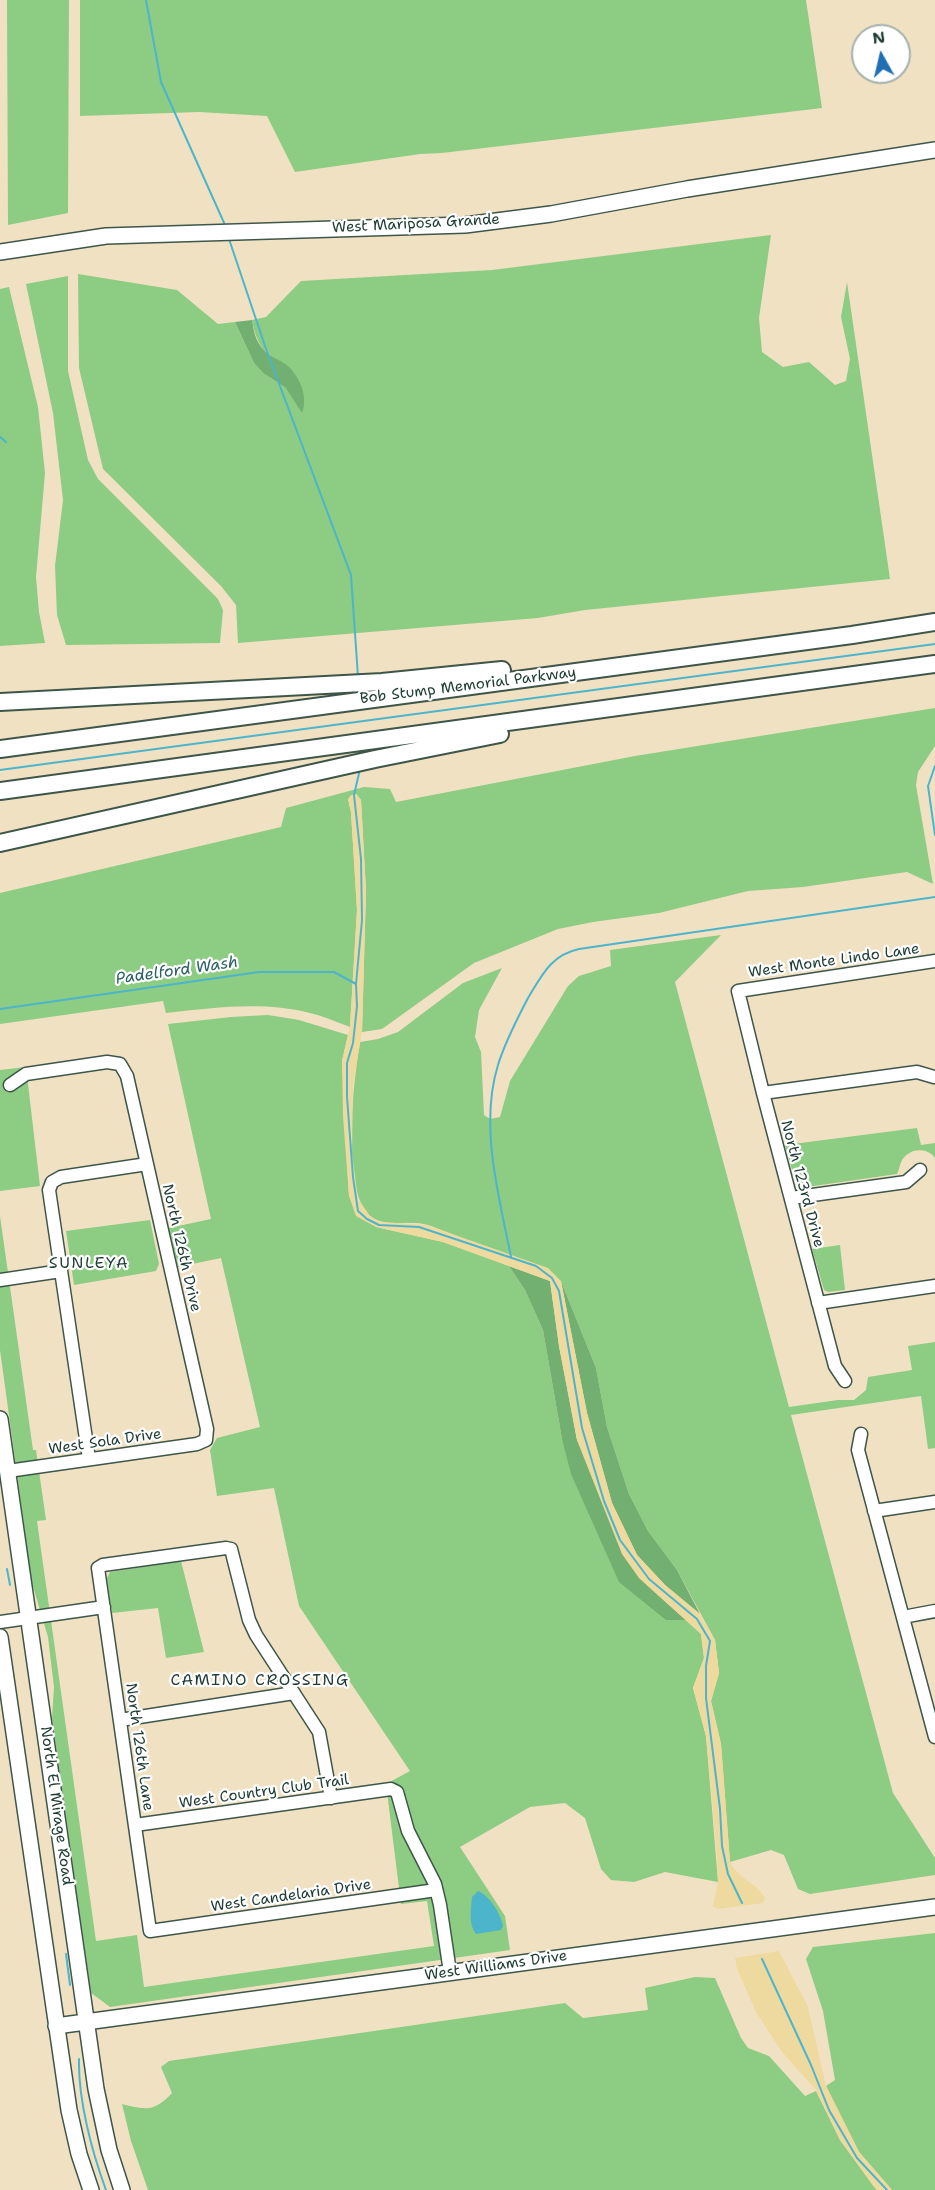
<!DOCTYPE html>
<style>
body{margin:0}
#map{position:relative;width:935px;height:2190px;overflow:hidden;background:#f1e1c3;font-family:"Shantell Sans",sans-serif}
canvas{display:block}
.north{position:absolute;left:851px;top:24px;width:60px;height:60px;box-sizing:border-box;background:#fff;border:2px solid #a5b1ae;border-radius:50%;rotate:352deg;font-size:16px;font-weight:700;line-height:24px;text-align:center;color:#1f3d34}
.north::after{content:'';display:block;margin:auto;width:21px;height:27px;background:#1f6fb2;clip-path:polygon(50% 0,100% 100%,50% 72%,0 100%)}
</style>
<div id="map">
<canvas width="935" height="2190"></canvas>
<div class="north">N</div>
</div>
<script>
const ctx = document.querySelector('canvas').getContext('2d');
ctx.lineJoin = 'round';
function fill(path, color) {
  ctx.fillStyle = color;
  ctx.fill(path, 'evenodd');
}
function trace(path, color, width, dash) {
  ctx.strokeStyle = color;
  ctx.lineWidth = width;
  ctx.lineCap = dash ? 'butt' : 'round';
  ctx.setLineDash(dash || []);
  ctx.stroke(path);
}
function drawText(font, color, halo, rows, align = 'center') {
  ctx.font = font + ' "Shantell Sans",sans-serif';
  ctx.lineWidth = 4.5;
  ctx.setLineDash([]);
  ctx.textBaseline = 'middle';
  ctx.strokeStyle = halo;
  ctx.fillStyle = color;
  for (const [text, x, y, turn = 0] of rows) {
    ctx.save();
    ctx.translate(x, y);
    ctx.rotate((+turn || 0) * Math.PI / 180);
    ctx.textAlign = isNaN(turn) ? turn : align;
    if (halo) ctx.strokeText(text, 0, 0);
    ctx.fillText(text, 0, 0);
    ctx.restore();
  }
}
fill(new Path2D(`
 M7 0H69L68 213 8 225Z
 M80 0H806L822 108 442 153 420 154 295 172 267 116 199 112 80 116Z
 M771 235 759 318 762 352 783 367 809 362 835 385 846 381 850 359 841 317 847 282 890 579 585 610 538 618 238 643 236 605 221 586 103 469 79 368 78 274 177 290 218 324 235 322 254 363 263 373 286 388 290 369C265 351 258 351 252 320L266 317 301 281 492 270Z
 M68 276V371L88 460 98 479 218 599 223 610 220 643 66 645 57 615 55 566 63 500 53 413 26 284Z
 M9 287 38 407 45 473 36 577 39 612 45 643 0 646V289Z
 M935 708V746L918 772 916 785 933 884 907 872 803 887 748 891 659 913 593 922 558 929 474 963 382 1029 362 1032 366 891 361 800 356 794 348 799 351 812 357 910 350 1027C337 1022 323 1016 310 1013 262 1001 214 1008 166 1013L163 1001 0 1024V893L281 827 286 808 364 787 390 789 396 802 635 756Z
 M721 935 675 982 789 1407 838 1400H854L866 1390 868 1377 912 1370 908 1346 935 1342V1448L928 1449 921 1396 791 1415 893 1793 935 1858V1875L810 1894 798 1889 784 1855 771 1850 730 1862 721 1744 711 1701 719 1673 715 1640 677 1570 648 1531 629 1494 607 1427 596 1368 561 1281C518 1263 475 1243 431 1226 413 1219 390 1228 373 1218 339 1196 354 1078 360 1042L378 1039 398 1032 463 983 502 968 479 1010 475 1037 481 1052 484 1115 490 1119 500 1117 510 1081 568 986 579 976 611 966 610 950Z
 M268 1015 299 1020 348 1035 342 1061 349 1196 376 1227 443 1242 509 1266 525 1290 543 1330 562 1439 666 1619 686 1620 701 1634 704 1658 693 1688 706 1736 718 1882 665 1872 634 1882 611 1880 601 1869 585 1818 565 1803 530 1807 460 1847 505 1916 510 1950 110 2007 91 1993 52 1718 54 1687 48 1637 32 1583 0 1350V1216L33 1450H36L46 1520 37 1521 96 1941 137 1935 144 1987 434 1946 427 1901 401 1904 386 1784 410 1771 299 1606 274 1488 217 1496 210 1450 217 1438 260 1427 221 1258 178 1267 169 1228 211 1219 168 1024 231 1017Z
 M26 1067 40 1186 0 1191V1070Z
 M917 1128 921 1145 935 1143V1158C927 1147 910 1148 902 1160 900 1164 899 1170 897 1174L800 1188 796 1184 785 1145Z
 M150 1220 159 1264 156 1271 74 1285 66 1231Z
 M840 1245 845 1290 828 1292 824 1290 812 1249Z
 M181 1561 204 1652 166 1658 158 1608 112 1613 107 1578 110 1572Z
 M935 1933V2190H892L859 2152 826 2086 835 2080 823 2011 806 1959 813 1947Z
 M695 1977 715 1978 741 2038 748 2048 769 2056 805 2096 816 2091 840 2140 877 2190H148L131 2141 122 2104C147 2110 154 2112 172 2093L161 2067 169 2061 565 2003 583 2018 648 2010 645 1988Z`), '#8ccc83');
fill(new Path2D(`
 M252 320C254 331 255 341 264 350 271 358 284 361 291 369 301 381 308 398 302 413L286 388 263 373 254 363 235 322Z
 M509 1266 550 1281 559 1346 577 1440 639 1578 686 1620H666L619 1582 571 1474 562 1439 543 1330 525 1290Z
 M561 1281 596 1368 607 1427 629 1494 648 1531 677 1570 700 1614 665 1585 637 1555 612 1503 587 1413Z`), '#71b071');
fill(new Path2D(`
 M356 794 361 800 366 891 362 1032 353 1085 352 1153 358 1199 370 1216 380 1222 427 1225 548 1268 561 1281 587 1413 612 1503 637 1555 665 1585 700 1614 715 1640 719 1673 711 1701 721 1744 730 1862C740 1881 758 1883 765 1898L763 1903 718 1909 713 1906 718 1882 717 1857 706 1736 693 1688 704 1658 701 1634 639 1578 622 1554 577 1440 559 1346 550 1281 443 1242 376 1227 356 1216 349 1196 343 1116 342 1061 350 1026 357 910 351 812 348 799 351 795Z
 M779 1951 808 2007 826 2086 859 2152 892 2190H877L874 2187 840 2140 816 2090 782 2052 756 2012 737 1969 735 1958Z`), '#eeda9e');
fill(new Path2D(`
 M478 1891C490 1896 501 1914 503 1926L501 1930 476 1934C468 1924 471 1909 472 1897Z`), '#4cb4cb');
trace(new Path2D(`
 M146 0 161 82 225 225
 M229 239 266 349 351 575 358 677
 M0 437 6 442
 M935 766 928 786 935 835
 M360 769 354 795 361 859 362 920 356 984 357 1006 353 1043 347 1063V1097L353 1177 358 1211 367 1219 379 1225 419 1227 536 1266 552 1278 559 1291 582 1428 604 1501 620 1540 649 1579 697 1619 710 1641 706 1666V1698L720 1809 722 1846 728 1874 742 1903
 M0 770 935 644
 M0 1009 259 972H334L356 984
 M511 1257C499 1196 479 1126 498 1065 505 1042 517 1019 528 998 542 975 551 955 579 949L935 897
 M7 1569 10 1585
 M66 1954 70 1985
 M762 1959 811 2065 829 2110 857 2158 887 2190
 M79 2059C78 2100 92 2152 106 2190`), '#4cb4cb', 2);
const minor = new Path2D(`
 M763 1093 917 1072 934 1077
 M791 1198 906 1182 920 1170
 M0 1280 61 1271
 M818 1303 935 1286
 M845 1381 835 1366 763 1093 738 991 935 961
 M861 1434 858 1450 935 1737
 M89 1459 49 1190 52 1182 61 1177 147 1164
 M8 1471 197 1444 206 1440 207 1429 127 1076 120 1064 107 1062 26 1074 10 1085
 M874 1511 935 1502
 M903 1617 935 1611
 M0 1622 104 1607
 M120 1720 294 1693
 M331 1798 319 1732 256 1635 249 1620 231 1549 226 1548 103 1565 98 1568 150 1931 436 1890
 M135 1825 391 1789 397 1792 408 1831 435 1884 440 1905 450 1972`);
const major = new Path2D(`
 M0 252 106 236 465 225 551 214 687 189 935 150
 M0 1419 96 2089 109 2150 122 2190
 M0 1637 69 2110 79 2154 91 2190
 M56 2026 935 1907`);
const highway = new Path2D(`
 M0 702 382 682 502 670
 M0 749 852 635 935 622
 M0 791 935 664
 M0 843 375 759 500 734`);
trace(minor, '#3e5649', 15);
trace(major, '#3e5649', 18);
trace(highway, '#3e5649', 20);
trace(minor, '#fff', 12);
trace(major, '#fff', 15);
trace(highway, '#fff', 16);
drawText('15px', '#1f3d34', '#fff', [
 ["West Mariposa Grande",416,224,-3],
 ["Bob Stump Memorial Parkway",468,686,-7],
 ["West Monte Lindo Lane",834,961,-8],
 ["North 123rd Drive",802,1184,75],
 ["North 126th Drive",181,1248,77],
 ["West Sola Drive",105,1442,-8],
 ["North 126th Lane",139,1747,82],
 ["West Country Club Trail",264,1792,-8],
 ["North El Mirage Road",56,1806,82],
 ["West Candelaria Drive",291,1896,-8],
 ["West Williams Drive",496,1966,-8]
]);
drawText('italic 16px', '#2c6161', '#fff', [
 ["Padelford Wash",177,971,-8]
]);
ctx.letterSpacing = '1.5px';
drawText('16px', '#1f3d34', '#fff', [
 ["SUNLEYA",89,1264],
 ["CAMINO CROSSING",260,1681]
]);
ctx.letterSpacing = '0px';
</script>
